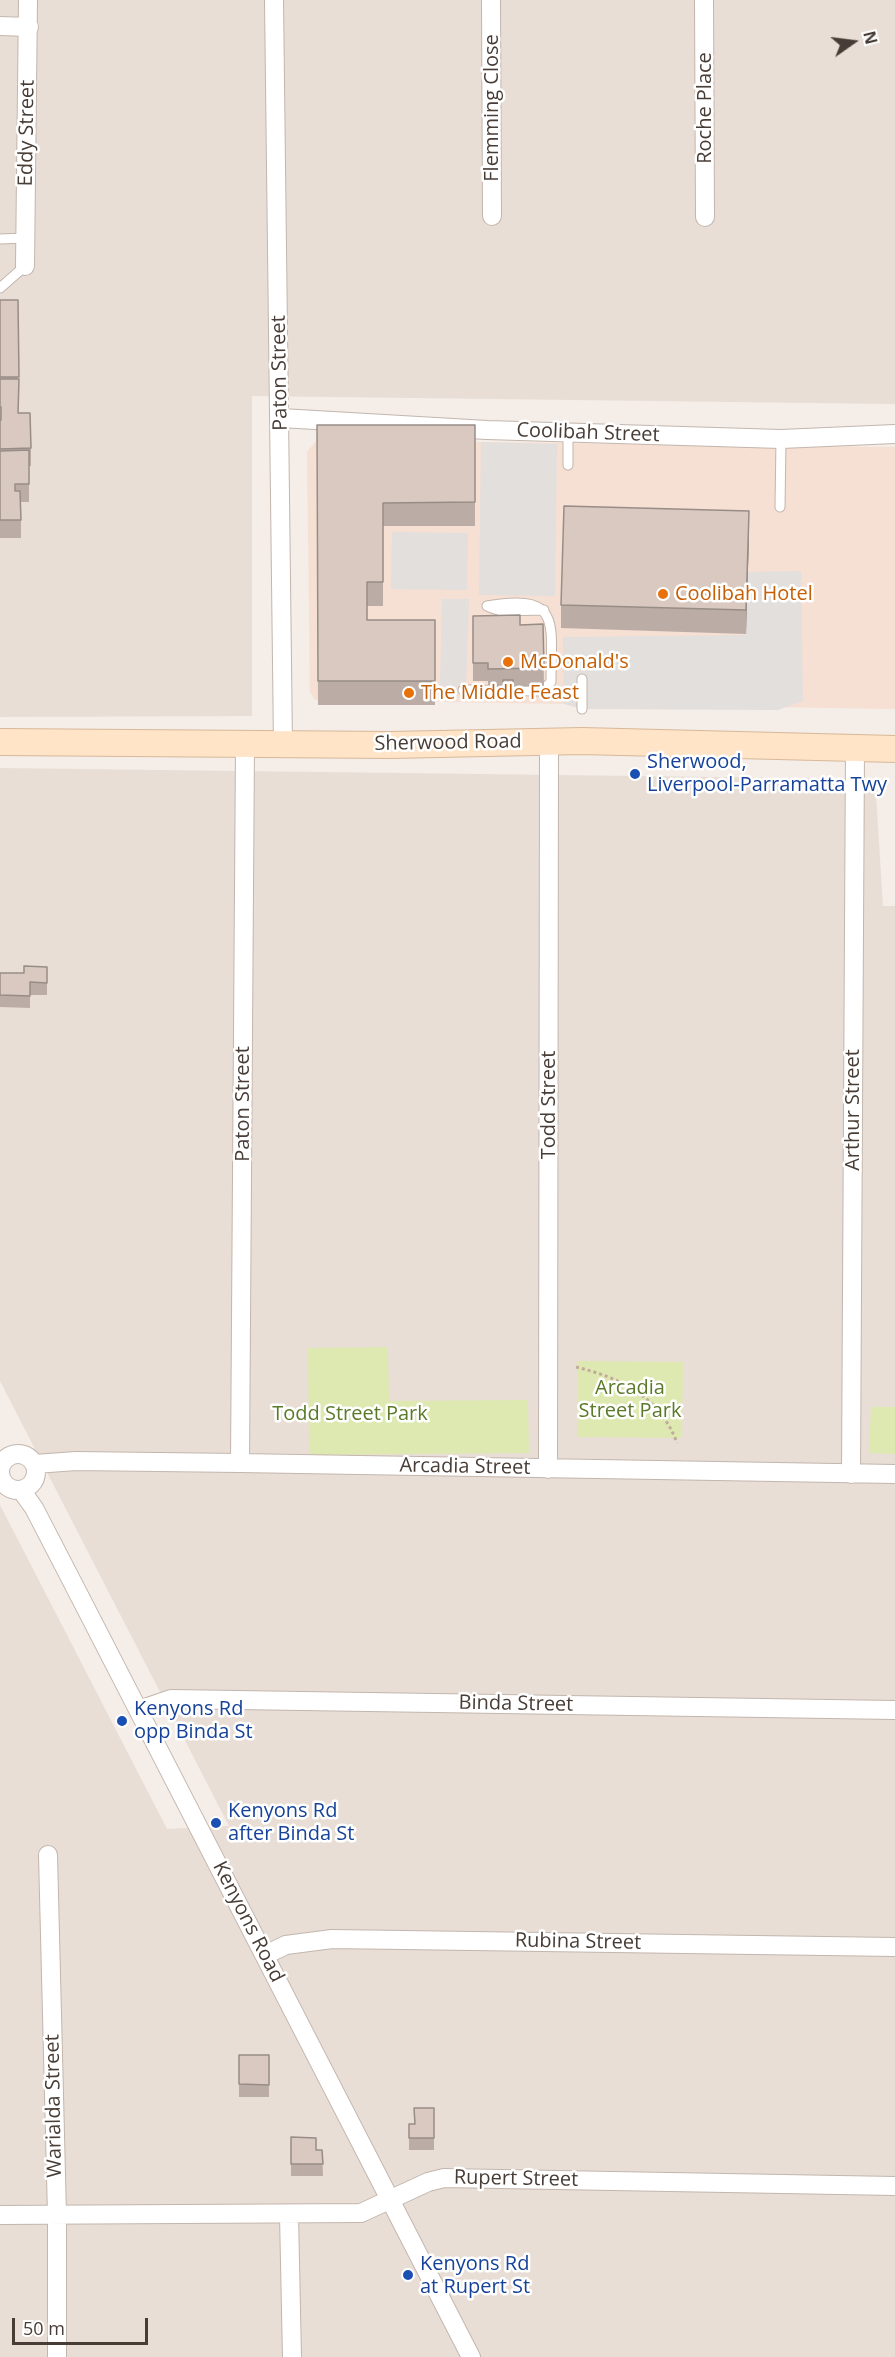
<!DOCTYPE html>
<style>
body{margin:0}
#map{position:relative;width:895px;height:2357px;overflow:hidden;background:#f4ede8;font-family:"Open Sans",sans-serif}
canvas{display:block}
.north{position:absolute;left:823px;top:12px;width:60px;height:60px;-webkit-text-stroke:4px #fff;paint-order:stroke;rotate:76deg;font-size:16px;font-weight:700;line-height:24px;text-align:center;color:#483d36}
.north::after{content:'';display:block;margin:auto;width:21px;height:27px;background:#483d36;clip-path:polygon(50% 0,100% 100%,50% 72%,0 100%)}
.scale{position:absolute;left:12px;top:2318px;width:136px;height:27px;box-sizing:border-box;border:3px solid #483d36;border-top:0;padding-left:8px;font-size:18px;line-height:21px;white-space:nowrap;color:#483d36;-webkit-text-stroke:4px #fff;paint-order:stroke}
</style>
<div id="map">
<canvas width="895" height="2357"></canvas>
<div class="north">N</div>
<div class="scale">50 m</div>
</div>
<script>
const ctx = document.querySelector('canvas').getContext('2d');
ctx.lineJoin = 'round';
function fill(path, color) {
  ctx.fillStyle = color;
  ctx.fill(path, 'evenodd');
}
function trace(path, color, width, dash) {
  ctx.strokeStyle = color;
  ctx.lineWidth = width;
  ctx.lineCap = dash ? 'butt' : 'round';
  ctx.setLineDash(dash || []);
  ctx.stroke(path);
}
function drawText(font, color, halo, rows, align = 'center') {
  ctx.font = font + ' "Open Sans",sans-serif';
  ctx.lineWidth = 5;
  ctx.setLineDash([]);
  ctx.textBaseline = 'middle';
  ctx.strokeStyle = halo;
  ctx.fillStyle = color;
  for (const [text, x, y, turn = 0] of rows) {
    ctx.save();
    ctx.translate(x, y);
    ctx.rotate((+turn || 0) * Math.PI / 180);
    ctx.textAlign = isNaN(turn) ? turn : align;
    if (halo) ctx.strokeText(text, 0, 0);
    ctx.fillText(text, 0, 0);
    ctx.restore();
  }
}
fill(new Path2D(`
 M0 0H895V404L252 396V716L0 717Z
 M0 768 875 779 883 906H895V2357H0V1505L167 1829 229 1826 0 1381Z`), '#e8ded6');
fill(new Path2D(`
 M317 440 895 447V709L315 700 310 692 307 452Z`), '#f6dfd3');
fill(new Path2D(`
 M388 1347 389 1401 528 1400 529 1453 309 1455 308 1348Z
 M578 1361 683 1362 682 1438 577 1437Z
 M871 1407H895V1454L869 1453Z`), '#dde9b0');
fill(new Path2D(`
 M481 442 557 444 555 596 479 595Z
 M392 532 468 533 467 590 391 589Z
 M801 571 803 701 778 710 582 709 564 704 563 637 746 635 745 572Z
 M442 599H469L466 687 440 686Z`), '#e2dfdd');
const lane = new Path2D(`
 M0 239 24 238
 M0 288 25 266
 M568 432V465
 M780 507 781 439
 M489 607 501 611 544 610
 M463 690 541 691 551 682C551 623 562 593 487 606
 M582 709V679`);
const street = new Path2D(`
 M274 0 283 745
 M491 0 492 216
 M704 0 705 217
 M0 26 29 27
 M25 266 28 0
 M281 418 487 430 781 439 895 434
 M0 1472a18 18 0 1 1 36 0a18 18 0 1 1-36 0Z
 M240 1463 245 745
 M35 1464 76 1461 240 1463 895 1474
 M548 1469 549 741
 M851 1474 855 747
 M21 1490 34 1508 79 1595 471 2357
 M139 1710 171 1699 895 1710
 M48 1855 57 2215V2357
 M265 1955 286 1945 332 1939 895 1947
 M0 2215 361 2213 428 2182 444 2178 895 2186
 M289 2215 292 2357`);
const secondary = new Path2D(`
 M0 742 391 745 582 741 895 749`);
trace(lane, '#c3b6ad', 11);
trace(street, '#c3b6ad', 20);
trace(secondary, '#d8b899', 28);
trace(new Path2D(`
 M576 1367C621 1378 660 1397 677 1443`), '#c2ab9b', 3, [3, 3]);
trace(lane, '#fff', 9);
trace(street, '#fff', 18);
trace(secondary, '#ffe4c7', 26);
fill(new Path2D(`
 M0 300H18V413L31 448V466H29V502H21V538H0Z
 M317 425H475V526H383V606H367V620H435V705H318Z
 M749 535 746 634 561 628V605Z
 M473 616 520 625 543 624 544 686 513 687V694H503V687H488V681H473Z
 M47 967V995H30V1008L0 1007V973H24Z
 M239 2055H269V2097H239Z
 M434 2108V2150H409V2124H414Z
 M291 2137 316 2150H322L323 2176H291Z`), '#bbada5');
fill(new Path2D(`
 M749 511V535L746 634V610Z`), '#988d86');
const building = new Path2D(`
 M0 300H18L19 377H0Z
 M0 379H19L18 413H30L31 448 0 449V420H1V407H0Z
 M317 425H475V502L383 503V582H367V620H435V681H318Z
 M29 450V484H15V491H20L21 520H0V451Z
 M564 506 749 511 746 610 561 605Z
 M520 615V625L543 624 544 668 488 669V663H473V616Z
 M503 680H513V688H503Z
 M24 966 47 967V983L30 982V996L0 995V973H24Z
 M239 2055H269V2085L239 2084Z
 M414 2108H434V2138H409V2124H415Z
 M291 2137 316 2138V2150H322L323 2164H291Z`);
fill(building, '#d9c9c0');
trace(building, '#988d86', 1.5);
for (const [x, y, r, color] of [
 [663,594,6,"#e8710a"],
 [508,662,6,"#e8710a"],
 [409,693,6,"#e8710a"],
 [635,774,6,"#1a4fb4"],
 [122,1721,6,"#1a4fb4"],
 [216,1823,6,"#1a4fb4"],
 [408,2275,6,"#1a4fb4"]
]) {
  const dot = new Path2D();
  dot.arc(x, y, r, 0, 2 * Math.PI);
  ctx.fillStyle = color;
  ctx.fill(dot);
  trace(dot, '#fff', 2);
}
drawText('20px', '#483d36', '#fff', [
 ["Flemming Close",492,108,-90],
 ["Roche Place",705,108,-90],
 ["Eddy Street",27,133,-89],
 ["Paton Street",280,373,-91],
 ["Coolibah Street",588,433,2],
 ["Sherwood Road",448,743,-1],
 ["Paton Street",243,1104,-90],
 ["Todd Street",549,1105,-90],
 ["Arthur Street",853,1110,-90],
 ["Arcadia Street",465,1467,1],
 ["Binda Street",516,1704,1],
 ["Kenyons Road",248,1922,63],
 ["Rubina Street",578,1942,1],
 ["Warialda Street",54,2106,-91],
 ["Rupert Street",516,2179,1]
]);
drawText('20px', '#c56008', '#fff', [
 ["Coolibah Hotel",675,594],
 ["McDonald's",520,662],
 ["The Middle Feast",421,693]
], 'left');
drawText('20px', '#164399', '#fff', [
 ["Sherwood,",647,762],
 ["Liverpool-Parramatta Twy",647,785],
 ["Kenyons Rd",134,1709],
 ["opp Binda St",134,1732],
 ["Kenyons Rd",228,1811],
 ["after Binda St",228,1834],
 ["Kenyons Rd",420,2264],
 ["at Rupert St",420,2287]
], 'left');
drawText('20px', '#5b7a29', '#fff', [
 ["Arcadia",630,1388],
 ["Street Park",630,1411],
 ["Todd Street Park",350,1414]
]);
</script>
